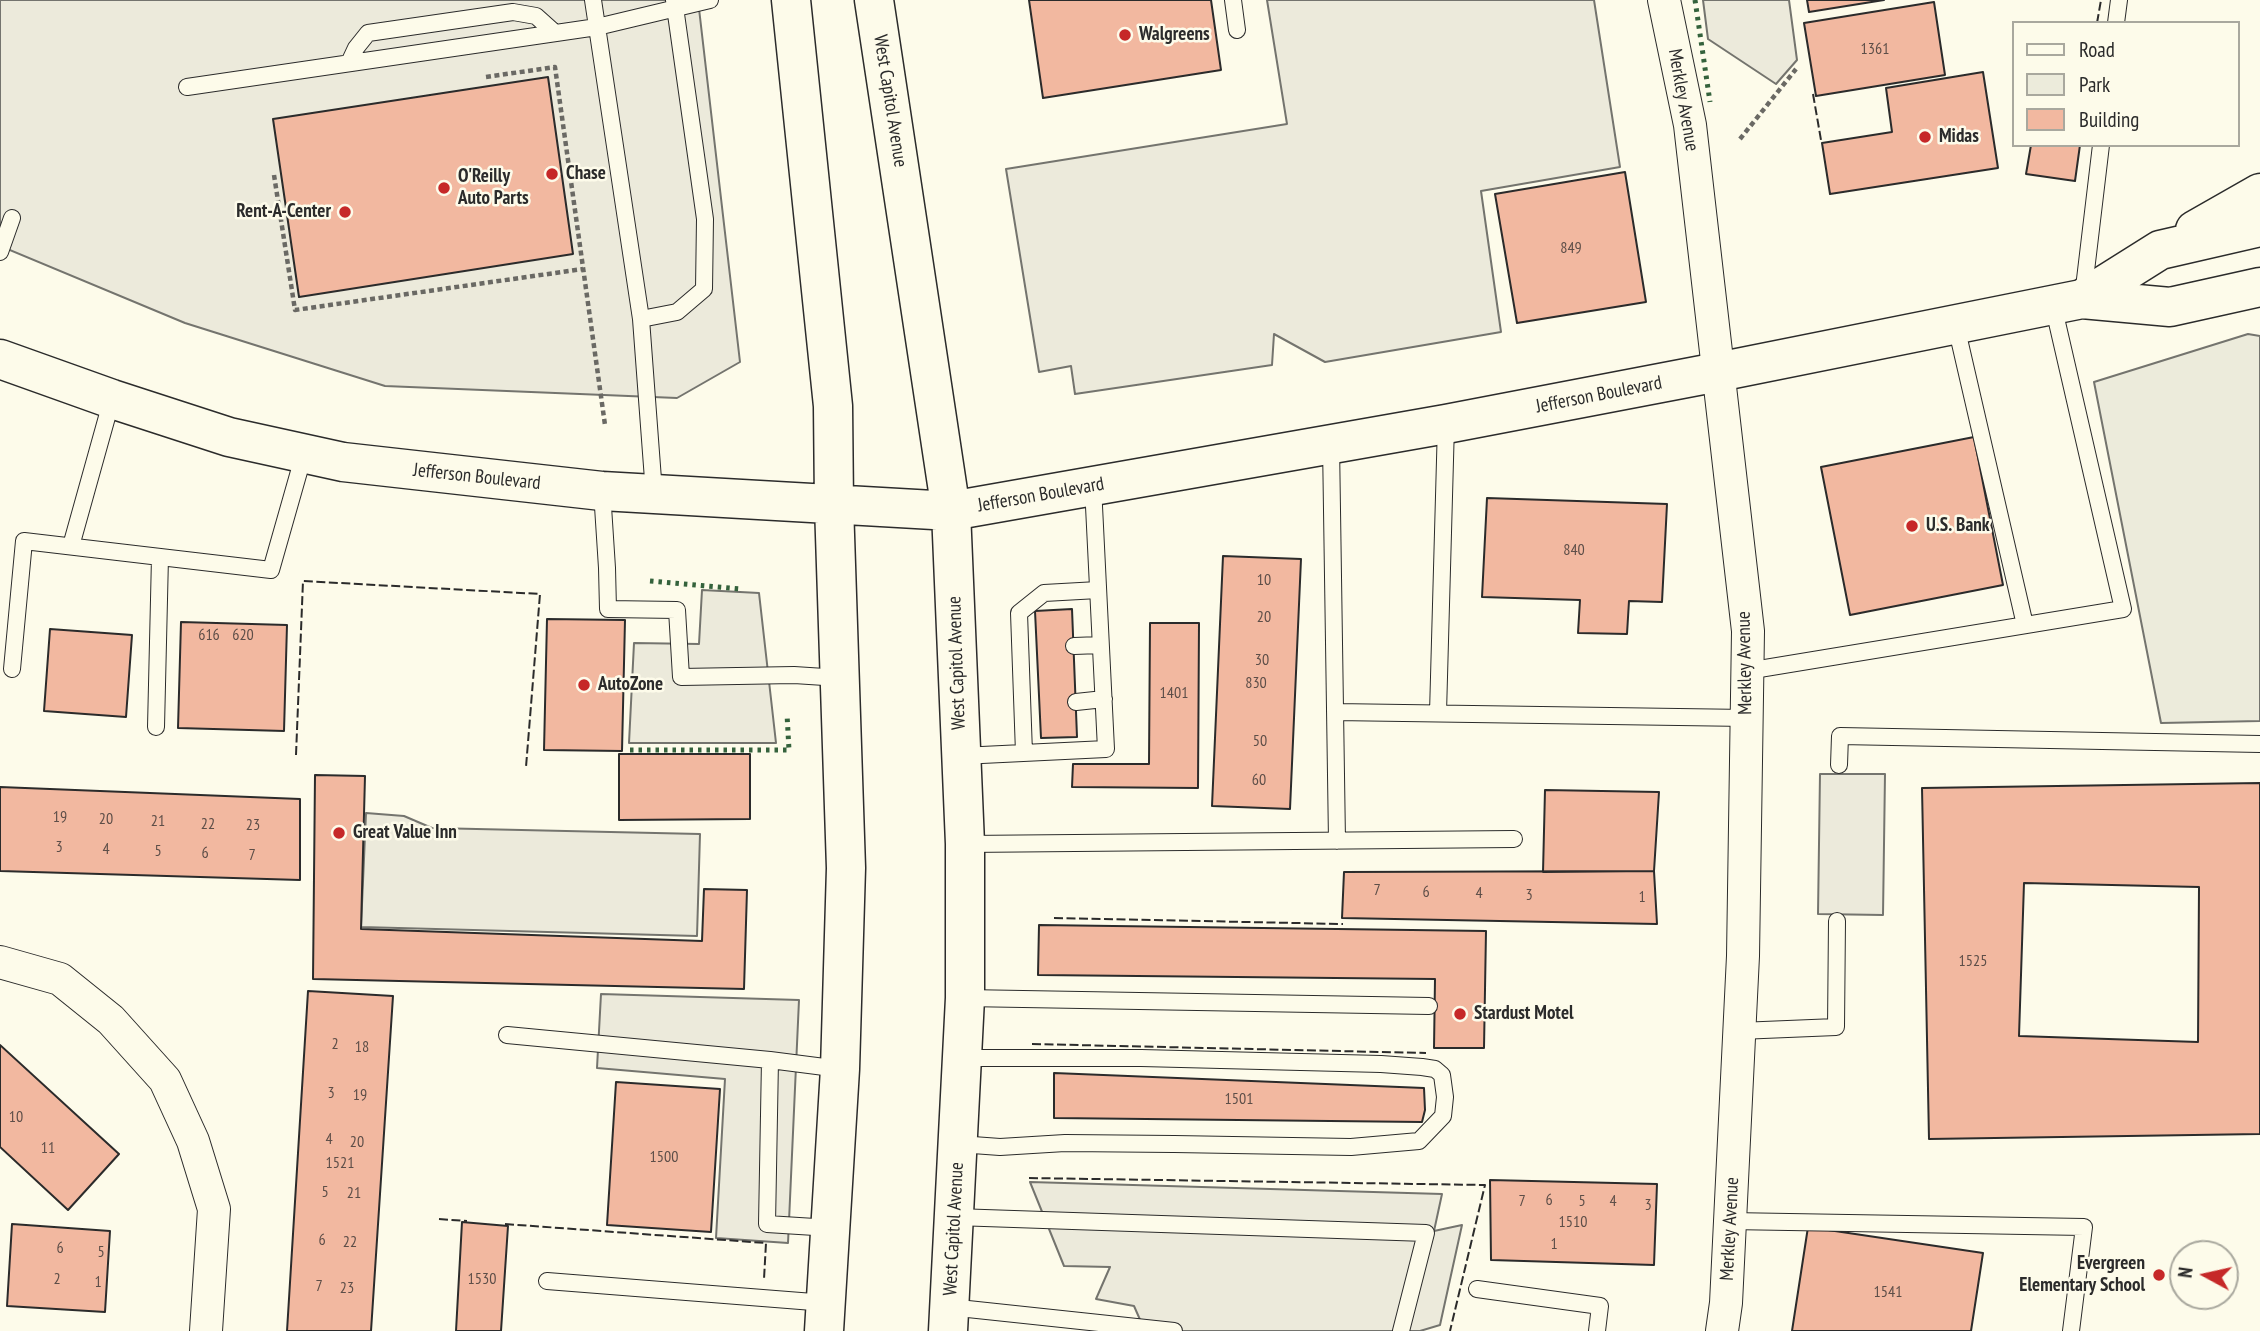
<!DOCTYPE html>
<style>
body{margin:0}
#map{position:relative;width:2260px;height:1331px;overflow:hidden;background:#fdfbea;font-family:"PT Sans Narrow",sans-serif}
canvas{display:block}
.legend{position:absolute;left:2012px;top:21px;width:228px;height:126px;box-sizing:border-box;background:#fdfbea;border:2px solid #a9a89e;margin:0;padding:9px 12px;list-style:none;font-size:21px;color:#2b2b2b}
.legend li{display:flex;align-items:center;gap:14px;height:35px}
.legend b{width:35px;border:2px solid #a9a89e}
.north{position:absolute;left:2169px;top:1240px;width:70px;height:70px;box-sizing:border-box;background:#fdfbea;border:2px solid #a9a89e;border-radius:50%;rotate:278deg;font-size:19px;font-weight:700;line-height:28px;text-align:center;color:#2b2b2b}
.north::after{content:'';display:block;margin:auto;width:24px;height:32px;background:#c62828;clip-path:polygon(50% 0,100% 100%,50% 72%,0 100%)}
</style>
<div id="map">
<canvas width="2260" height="1331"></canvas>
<ul class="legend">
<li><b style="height:9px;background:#fdfbea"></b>Road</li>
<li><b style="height:19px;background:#ecebdb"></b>Park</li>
<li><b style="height:19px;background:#f2b8a0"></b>Building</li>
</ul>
<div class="north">N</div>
</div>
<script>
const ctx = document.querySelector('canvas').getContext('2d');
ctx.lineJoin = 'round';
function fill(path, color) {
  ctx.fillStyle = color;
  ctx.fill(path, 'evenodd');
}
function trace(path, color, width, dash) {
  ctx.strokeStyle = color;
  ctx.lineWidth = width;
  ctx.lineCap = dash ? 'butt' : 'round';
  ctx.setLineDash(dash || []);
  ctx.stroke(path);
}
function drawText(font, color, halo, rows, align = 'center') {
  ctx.font = font + ' "PT Sans Narrow",sans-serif';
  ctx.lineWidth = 5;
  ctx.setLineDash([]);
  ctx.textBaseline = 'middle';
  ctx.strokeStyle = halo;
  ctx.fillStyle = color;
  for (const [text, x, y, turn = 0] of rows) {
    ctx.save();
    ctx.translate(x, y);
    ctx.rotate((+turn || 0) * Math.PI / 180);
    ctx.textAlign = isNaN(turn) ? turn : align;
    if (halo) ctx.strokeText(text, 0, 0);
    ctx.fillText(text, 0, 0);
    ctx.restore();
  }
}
const green = new Path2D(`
 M2248 334 2260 336V721L2161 723 2094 382Z`);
fill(green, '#ecebdb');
trace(green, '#74746e', 2);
const parking = new Path2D(`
 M0 0H698L740 362 677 398 385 386 185 323 0 246Z
 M1267 0H1594L1620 167 1481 191 1501 332 1325 362 1274 334 1272 365 1075 394 1071 366 1039 372 1006 169 1287 124Z
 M1703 0H1789L1797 60 1776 84 1708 39Z
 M702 590 759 593 776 743H629L634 643 699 644Z
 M1820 774H1885L1883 915 1818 914Z
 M366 813 404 816 432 828 700 834 697 936 361 927Z
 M601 994 799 1000 788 1243 716 1238 725 1079 597 1068Z
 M1030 1182 1442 1194 1434 1231 1462 1225 1440 1325 1420 1331H1145L1134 1306 1096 1299 1110 1267 1064 1266Z`);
fill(parking, '#eceadb');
trace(parking, '#74746e', 2);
const building = new Path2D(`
 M1029 0H1211L1221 70 1043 98Z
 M1807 0H1884L1809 12Z
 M1934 2 1945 75 1816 96 1804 23Z
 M1983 72 1998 168 1830 194 1822 143 1892 132 1886 88Z
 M548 77 573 254 299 297 273 119Z
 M2031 145H2080L2075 181 2026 174Z
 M1625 172 1646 302 1517 323 1495 194Z
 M1974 437 2003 585 1850 615 1821 467Z
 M1487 498 1667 504 1662 602 1629 601 1627 634 1578 633 1580 600 1482 597Z
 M1223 556 1301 559 1290 809 1212 806Z
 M1072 609 1077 737 1041 738 1035 611Z
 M547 619 625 620 622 751 544 750Z
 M181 622 287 625 284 731 178 728Z
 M1150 623H1199L1198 788 1072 787 1073 764H1149Z
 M50 629 132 635 126 717 44 711Z
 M619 754H750V819L619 820Z
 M315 775 365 776 361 929 702 941 704 889 747 890 744 989 313 979Z
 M2260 783V1134L1929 1139 1922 788ZM2024 883 2199 887 2198 1042 2019 1036Z
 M0 787 300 799V880L0 871Z
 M1545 790 1659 792 1654 871 1543 872Z
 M1654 871 1657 924 1342 918 1344 872Z
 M1039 925 1486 931 1484 1048H1434L1435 979 1038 975Z
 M308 991 393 996 371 1331H287Z
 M0 1045 119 1154 68 1210 0 1147Z
 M1054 1073 1424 1088 1425 1110 1422 1122 1054 1118Z
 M616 1082 720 1089 711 1232 607 1225Z
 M1490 1180 1657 1184 1654 1265 1491 1260Z
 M462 1222 508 1226 501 1331H456Z
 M12 1224 110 1231 105 1312 7 1306Z
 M1808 1227 1983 1253 1971 1331H1792Z`);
fill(building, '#f2b8a0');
trace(building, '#2b2b2b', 2);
const service = new Path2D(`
 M593 0 641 319 654 493
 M1233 0 1237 30
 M2116 23 2119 0
 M349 63 356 48 368 33 513 12 536 16 555 33
 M187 87 597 27 710 0
 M0 252 12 218
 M2083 296 2101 145
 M641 319 677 312 704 289 705 219 674 0
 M1956 326 2025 625
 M1331 444 1337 841
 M602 491 607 568 608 609 677 610 681 677 794 675 840 678
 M71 546 112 399
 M1074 646 1100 645
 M12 669 24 541 271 570 304 454
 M1747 671 2123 609 2053 305
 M1076 702 1104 699
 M1335 712 1747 718
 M1438 713 1446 424
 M156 727 160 557
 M1024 753 1019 613 1044 593 1098 590
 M961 756 1106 749 1093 486
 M1839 765 1840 736 2260 744
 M965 844 1514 839
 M965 998 1429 1006
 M1739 1031 1836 1027 1837 921
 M507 1035 770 1060 840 1069
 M770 1060 767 1224 831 1228
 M959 1144 1000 1147 1065 1143 1174 1144 1351 1147 1419 1141 1443 1116 1445 1097 1442 1075 1435 1069 1422 1067 1381 1064 1141 1058H963
 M955 1217 1426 1233 1401 1331
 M1730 1221 2084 1227 2071 1331
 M547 1281 826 1303
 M1477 1289 1600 1306 1597 1331
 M949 1307 1174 1331`);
const minor = new Path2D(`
 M1664 0 1690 125 1748 631 1743 956 1726 1303 1722 1331
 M0 962 60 979 111 1020 165 1080 193 1141 214 1209 206 1331`);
const secondary = new Path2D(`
 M791 0 833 406 834 505 846 868 840 1069 824 1331
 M874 0 951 511 965 844V998L948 1331
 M0 359 112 399 229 437 343 462 602 491 951 511`);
const primary = new Path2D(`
 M2195 230 2260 193
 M2082 299 2160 250 2260 227
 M951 511 1446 424 1718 372 2082 299 2170 307 2260 287`);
trace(service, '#2b2b2b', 18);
trace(minor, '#2b2b2b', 34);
trace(secondary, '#2b2b2b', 41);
trace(primary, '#2b2b2b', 41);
trace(new Path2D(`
 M486 77 555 67 605 425
 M1740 139 1796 69
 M274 175 295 310 583 269`), '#6a6964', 4.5, [5, 3.5]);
trace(service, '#fdfbea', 16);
trace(minor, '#fdfbea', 32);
trace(secondary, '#fdfbea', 38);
trace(primary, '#fdfbea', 38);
trace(new Path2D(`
 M1695 0 1710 102
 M650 581 740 589
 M630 750H789L787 714`), '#34623c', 5, [3.5, 5]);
trace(new Path2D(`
 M2097 23 2101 0
 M1813 94 1821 140
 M296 755 303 581 540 594 526 767
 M1054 918 1343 924
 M1032 1044 1426 1053
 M1029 1178 1485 1185 1450 1331
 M439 1219 467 1221
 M505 1224 766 1243 764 1279`), '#2b2b2b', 2, [9, 3.5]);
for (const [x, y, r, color] of [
 [1125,35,7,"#c62828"],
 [1925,137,7,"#c62828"],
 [552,174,7,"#c62828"],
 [444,188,7,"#c62828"],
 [345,212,7,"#c62828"],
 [1912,526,7,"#c62828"],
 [584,685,7,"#c62828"],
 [339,833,7,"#c62828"],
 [1460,1014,7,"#c62828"],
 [2159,1275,7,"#c62828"]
]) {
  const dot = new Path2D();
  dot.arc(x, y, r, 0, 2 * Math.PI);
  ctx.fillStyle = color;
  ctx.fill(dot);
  trace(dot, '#fdfbea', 2.5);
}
drawText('16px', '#5d4e48', null, [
 ["1361",1875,49],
 ["849",1571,248],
 ["840",1574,550],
 ["10",1264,580],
 ["20",1264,617],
 ["616",209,635],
 ["620",243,635],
 ["30",1262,660],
 ["830",1256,683],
 ["1401",1174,693],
 ["50",1260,741],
 ["60",1259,780],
 ["19",60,817],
 ["20",106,819],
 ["21",158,821],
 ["22",208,824],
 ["23",253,825],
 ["3",59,847],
 ["4",106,849],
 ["5",158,851],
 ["6",205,853],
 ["7",252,855],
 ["7",1377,890],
 ["6",1426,892],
 ["4",1479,893],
 ["3",1529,895],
 ["1",1642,897],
 ["1525",1973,961],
 ["2",335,1044],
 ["18",362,1047],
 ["3",331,1093],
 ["19",360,1095],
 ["1501",1239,1099],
 ["10",16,1117],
 ["4",329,1139],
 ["20",357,1142],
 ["11",48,1148],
 ["1500",664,1157],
 ["1521",340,1163],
 ["5",325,1192],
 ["21",354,1193],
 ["6",1549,1200],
 ["7",1522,1201],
 ["5",1582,1201],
 ["4",1613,1201],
 ["3",1648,1205],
 ["1510",1573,1222],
 ["6",322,1240],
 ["22",350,1242],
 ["1",1554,1244],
 ["6",60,1248],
 ["5",101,1252],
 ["2",57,1279],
 ["1530",482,1279],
 ["1",98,1282],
 ["7",319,1286],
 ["23",347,1288],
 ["1541",1888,1292]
]);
drawText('bold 19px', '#2b2b2b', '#fdfbea', [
 ["Walgreens",1139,35],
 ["Midas",1939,137],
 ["Chase",566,174],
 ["O'Reilly",458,177],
 ["Auto Parts",458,199],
 ["Rent-A-Center",331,212,"right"],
 ["U.S. Bank",1926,526],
 ["AutoZone",598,685],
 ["Great Value Inn",353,833],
 ["Stardust Motel",1474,1014],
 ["Evergreen",2145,1264,"right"],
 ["Elementary School",2145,1286,"right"]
], 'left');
drawText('19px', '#2b2b2b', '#fdfbea', [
 ["Merkley Avenue",1683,100,80],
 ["West Capitol Avenue",890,101,81],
 ["Jefferson Boulevard",1599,395,-11],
 ["Jefferson Boulevard",477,477,6],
 ["Jefferson Boulevard",1041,495,-10],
 ["West Capitol Avenue",957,663,-92],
 ["Merkley Avenue",1745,663,-91],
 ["West Capitol Avenue",954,1229,-87],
 ["Merkley Avenue",1730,1229,-87]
]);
</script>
